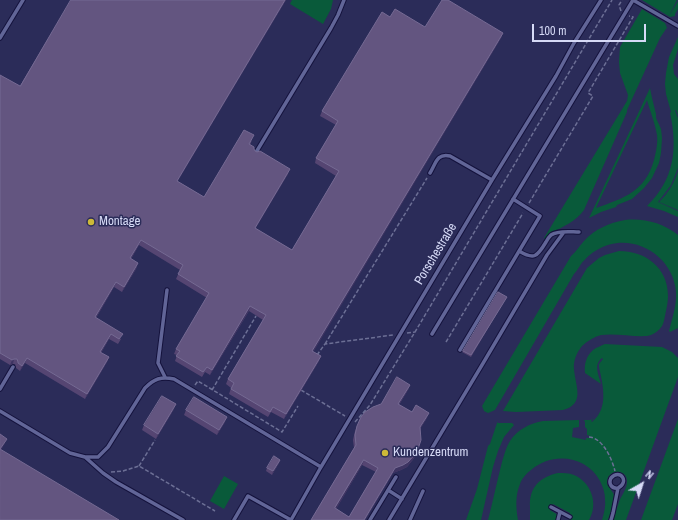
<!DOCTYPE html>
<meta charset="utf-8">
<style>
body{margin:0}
#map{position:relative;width:678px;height:520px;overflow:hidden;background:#2b2c59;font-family:"Archivo Narrow",sans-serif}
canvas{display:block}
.north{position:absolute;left:622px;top:464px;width:40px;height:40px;-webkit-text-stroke:3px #2b2c59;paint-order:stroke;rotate:39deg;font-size:11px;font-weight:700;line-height:16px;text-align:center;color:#d6daf6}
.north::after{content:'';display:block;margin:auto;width:14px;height:18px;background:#d6daf6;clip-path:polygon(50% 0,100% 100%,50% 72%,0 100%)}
.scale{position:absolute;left:532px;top:24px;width:114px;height:18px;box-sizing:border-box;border:2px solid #d6daf6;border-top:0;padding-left:5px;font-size:12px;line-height:14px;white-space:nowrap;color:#d6daf6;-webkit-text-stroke:3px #2b2c59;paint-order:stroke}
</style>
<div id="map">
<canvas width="678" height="520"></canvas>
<div class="north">N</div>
<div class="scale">100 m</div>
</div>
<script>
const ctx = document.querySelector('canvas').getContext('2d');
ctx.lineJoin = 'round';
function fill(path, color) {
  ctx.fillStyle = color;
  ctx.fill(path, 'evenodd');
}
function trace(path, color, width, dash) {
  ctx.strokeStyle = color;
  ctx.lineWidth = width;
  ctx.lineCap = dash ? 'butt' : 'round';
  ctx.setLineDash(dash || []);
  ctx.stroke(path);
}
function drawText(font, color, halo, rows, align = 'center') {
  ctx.font = font + ' "Archivo Narrow",sans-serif';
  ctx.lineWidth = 3;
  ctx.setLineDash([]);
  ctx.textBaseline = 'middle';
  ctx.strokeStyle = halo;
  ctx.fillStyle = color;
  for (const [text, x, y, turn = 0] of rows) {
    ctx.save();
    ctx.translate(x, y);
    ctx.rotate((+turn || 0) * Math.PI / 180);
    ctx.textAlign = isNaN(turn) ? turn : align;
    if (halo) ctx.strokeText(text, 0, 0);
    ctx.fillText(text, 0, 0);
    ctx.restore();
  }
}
fill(new Path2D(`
 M292 0H333L331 9 323 24 290 4Z
 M642 0H677L669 16 678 1V9L675 14V16L670 17Z
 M642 9 665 23 667 28 666 29 660 38 627 110V112L584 210C575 222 564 226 551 233L548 235 545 239 544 238 627 101 628 95 620 73 619 62 620 47Z
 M678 37V49L673 65 674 74 678 79V115L676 110H675L678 118V168L671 185 658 202 678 211V217L664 211 647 206C674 180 678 149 670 113L671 112 666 94 665 84 666 73 669 57Z
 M650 88 652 98 656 114V118L661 129 662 138 661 153 659 163 652 178 644 188 632 199 617 205 616 207 601 212 589 218ZM647 100C650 111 655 123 657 135 658 143 656 152 654 160 645 192 624 198 596 208Z
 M678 171V210L659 202C668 194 674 183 678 171Z
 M625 220C644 218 663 223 678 235V328L670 332 669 331C672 318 677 305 676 292 673 254 630 230 597 250 591 253 585 259 581 264 579 267 577 271 574 274L495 410 488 413 484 411 482 406 571 256C576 252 579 246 584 241 595 229 609 223 625 220Z
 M619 251C645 251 668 267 668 296 668 301 667 306 666 311 665 315 664 323 662 326 659 331 653 335 647 336 632 337 616 333 601 335 594 337 587 341 582 346 577 352 573 361 574 369 575 385 586 404 563 410L516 412 503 411 587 268 599 258 605 255Z
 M605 344 662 347 672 352 678 358V377L626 520H613C615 514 617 508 619 502 621 496 627 489 627 482 628 468 606 468 607 484L613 493 614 495 612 509 608 520H602C604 513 606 506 605 499 605 493 603 487 600 481 587 456 553 451 531 470 527 473 522 478 520 484 515 496 516 508 518 520H488C493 501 497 481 502 462 504 456 506 447 510 441 517 430 530 423 543 421L579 420V427L573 428 572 437 586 440V438H589V435H587V429L585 427V422L584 420H591L594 418 591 421 592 422C609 408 603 386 599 367V364L603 359 602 358C593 365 599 375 601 384L585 373C584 365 586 356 593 350 597 347 601 346 605 344Z
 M678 419V504L672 520H641Z
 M498 422V423H512L514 425 504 437 498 451 493 467 481 520H466L477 489 488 446 490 444 497 423Z
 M558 473C563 473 569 473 574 475 591 482 599 504 589 520H569L570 513 553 504 550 510 558 515 557 520H530C530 516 530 511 530 507 529 487 540 477 558 473Z
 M224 476 238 484 224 509 210 501Z`), '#095a3a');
const service = new Path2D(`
 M633 0 678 26
 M0 38 23 0
 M255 154 331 28 338 15 344 0
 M430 173C436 163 437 153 450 156L492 180
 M519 251C534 260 537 257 546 242 547 240 549 237 551 235 558 230 571 232 579 232
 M432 334 633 0
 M460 350 540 216 513 199
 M165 377 158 363 167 290
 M0 389 13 367
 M0 411 70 453 85 457H98L108 447 145 388C154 379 161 376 174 379L321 467
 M85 457 103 473 116 482 183 520
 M388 490 402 499
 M551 507 570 517
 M234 520 248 496 291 520
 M291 520 321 467 492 180 556 76 574 43 601 0
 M370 520 396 477
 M389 520 482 365 547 255 564 232
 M410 520 423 491
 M558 520 560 512
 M611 520 613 513 618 488C630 482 620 468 611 478 608 484 612 489 618 488`);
trace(service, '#14123c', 5.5);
trace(new Path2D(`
 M621 11 619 5 622 0
 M529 203 593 96 588 93 633 17 629 16
 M407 333 415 332
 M446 342 523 213
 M325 344 427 178
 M317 355 325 344 393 335
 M195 385 198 381 282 432 298 406
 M212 390 256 316
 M301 390 345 416
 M355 422 370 405 415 332 612 0
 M589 437C603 438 612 459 615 471
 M139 466 155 440
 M111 472 123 471 139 466 215 511`), '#6c6f95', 1.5, [4, 2]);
trace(service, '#616597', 3.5);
fill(new Path2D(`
 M71 0H286L177 181 204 197 252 140 250 145 255 151 288 174 255 228 292 250 336 176 315 163 316 158 336 125 320 116 322 111 390 17 425 27 503 33 501 38 313 351 319 361 284 419 271 412 268 417 229 394 231 388 226 384 228 379 263 320 249 311 210 375 205 372 202 377 175 361 177 355 174 354 176 349 207 298 176 279 180 270 139 245 131 259 138 263 136 269 122 292 114 287 96 318 121 339 118 344 109 339 101 353 109 357 107 362 85 399 25 363 20 371 16 368V367L15 364H13L10 365 0 359V75L20 86Z
 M506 298 471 357 462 352 463 351Z
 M410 385 408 390 399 405 412 412 427 418 420 429 415 457 407 467 401 470 393 473 365 520H311L354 448 353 440 355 431 357 426 381 404ZM362 465 376 472 349 517 336 509Z
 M174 409 156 439 142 430 144 425Z
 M186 410 225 422 217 435 184 415Z
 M280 460 279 463 272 475 266 471 267 468Z`), '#554572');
fill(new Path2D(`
 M285 0H286L175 186 177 181Z
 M503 33 501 38 311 356 312 351Z
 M290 169 288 174 253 233 255 228Z
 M141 240 139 245 128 263 130 258Z
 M138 263 136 269 122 292 124 287Z
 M116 282 114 287 93 322 95 317Z
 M250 306 249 311 210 375 212 370Z
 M111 334 109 339 98 357 100 352Z
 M321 356 319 361 284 419 286 414Z
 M109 357 107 362 85 399 87 394Z
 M27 358 25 363 20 371 22 366Z
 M14 359 13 364 10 365 12 360Z
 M410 385 408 390 396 409 398 404Z
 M176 404 174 409 156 439 158 434Z
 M429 413 427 418 418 432 420 427Z
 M227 417 225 422 217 435 219 430Z
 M7 439 4 445 0 452V449Z
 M417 452 415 457 407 467 401 470 393 473 365 520H364L395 468Z
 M280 460 279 463 272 475 273 471Z
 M364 460 362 465 334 513 335 508Z`), '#3e3462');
const building = new Path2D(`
 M71 0H285L177 181 204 197 244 130 254 135 249 144 254 147V149L255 151 257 152 260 151 290 169 255 228 292 250 339 171 316 158 338 121 322 111 382 12 390 17 395 9 425 27 442 0H448L503 33 312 351 321 356 286 414 273 407 270 412 231 389 234 383 228 379 266 315 250 306 212 370 207 367 203 372 176 356 180 351 176 349 209 293 178 274 183 265 141 240 130 258 138 263 124 287 116 282 95 317 123 334 119 339 111 334 100 352 109 357 87 394 27 358 22 366 18 363V362L17 359H14L12 360 0 353V75L20 86Z
 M498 292 507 297 471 355 463 351Z
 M397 377 410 385 398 404 412 412 416 405 429 413 420 427 421 440 417 452 408 462 403 465 395 468 364 520H311L356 445 355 435 357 426 361 417 365 412 373 407 381 404ZM364 460 378 468 349 517 335 508Z
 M162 396 176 404 158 434 144 425Z
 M194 397 227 417 219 430 186 410Z
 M0 434 7 439 0 449 119 520H0Z
 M274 456 280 460 273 471 267 468Z`);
fill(building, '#635580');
trace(building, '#756a93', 1);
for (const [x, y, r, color] of [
 [91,222,4,"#cdb938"],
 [385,453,4,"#cdb938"]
]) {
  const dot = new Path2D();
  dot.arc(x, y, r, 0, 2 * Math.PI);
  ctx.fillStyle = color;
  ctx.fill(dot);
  trace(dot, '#2b2c59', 1.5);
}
drawText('13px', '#d6daf6', '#2b2c59', [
 ["Montage",99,222],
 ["Kundenzentrum",393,453]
], 'left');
drawText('13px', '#d6daf6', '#2b2c59', [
 ["Porschestraße",436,254,-59]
]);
</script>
